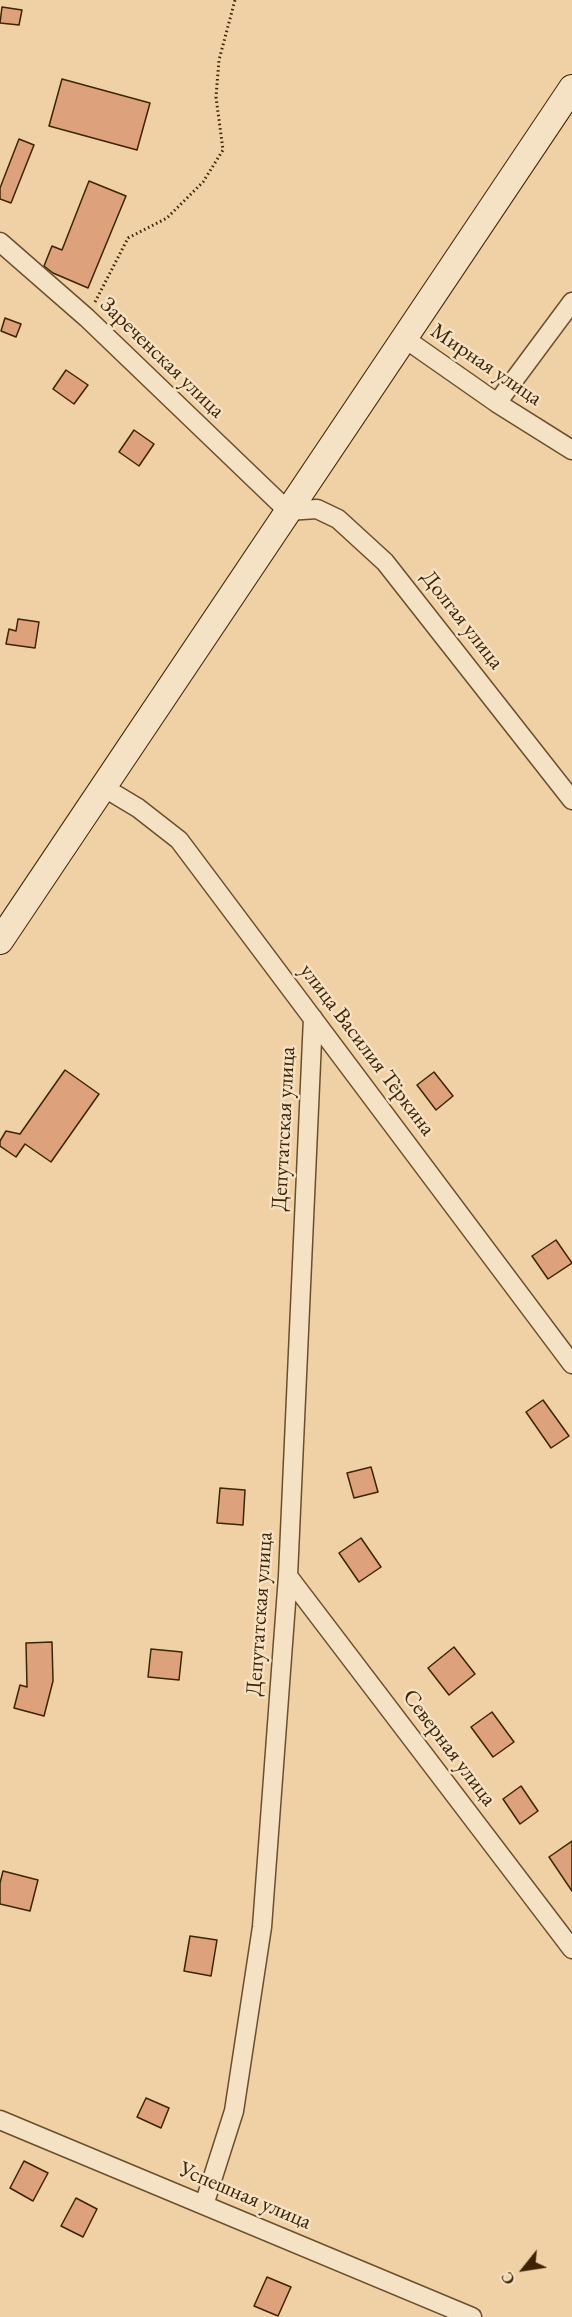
<!DOCTYPE html>
<meta charset="utf-8">
<style>
body{margin:0}
#map{position:relative;width:572px;height:2317px;overflow:hidden;background:#f0d1a5;font-family:"EB Garamond",serif}
canvas{display:block}
.north{position:absolute;left:494px;top:2239px;width:60px;height:60px;-webkit-text-stroke:4px #f5e1c4;paint-order:stroke;rotate:240deg;font-size:16px;font-weight:700;line-height:24px;text-align:center;color:#3e2404}
.north::after{content:'';display:block;margin:auto;width:21px;height:27px;background:#3e2404;clip-path:polygon(50% 0,100% 100%,50% 72%,0 100%)}
</style>
<div id="map">
<canvas width="572" height="2317"></canvas>
<div class="north">С</div>
</div>
<script>
const ctx = document.querySelector('canvas').getContext('2d');
ctx.lineJoin = 'round';
function fill(path, color) {
  ctx.fillStyle = color;
  ctx.fill(path, 'evenodd');
}
function trace(path, color, width, dash) {
  ctx.strokeStyle = color;
  ctx.lineWidth = width;
  ctx.lineCap = dash ? 'butt' : 'round';
  ctx.setLineDash(dash || []);
  ctx.stroke(path);
}
function drawText(font, color, halo, rows, align = 'center') {
  ctx.font = font + ' "EB Garamond",serif';
  ctx.lineWidth = 5;
  ctx.setLineDash([]);
  ctx.textBaseline = 'middle';
  ctx.strokeStyle = halo;
  ctx.fillStyle = color;
  for (const [text, x, y, turn = 0] of rows) {
    ctx.save();
    ctx.translate(x, y);
    ctx.rotate((+turn || 0) * Math.PI / 180);
    ctx.textAlign = isNaN(turn) ? turn : align;
    if (halo) ctx.strokeText(text, 0, 0);
    ctx.fillText(text, 0, 0);
    ctx.restore();
  }
}
const building = new Path2D(`
 M2 7 22 10 19 25 0 23Z
 M62 79 150 103 137 150 49 126Z
 M19 139 34 145 11 203 0 199V188Z
 M89 181 126 196 88 288 53 273 44 266 52 246 62 250Z
 M5 318 21 324 16 337 1 331Z
 M66 370 88 385 74 404 53 389Z
 M134 430 154 444 139 466 119 452Z
 M18 619 39 622 35 648 6 644 9 629 16 631Z
 M65 1070 99 1094 51 1162 25 1144 16 1157 0 1146V1141L6 1131 20 1134Z
 M434 1072 453 1096 436 1110 417 1085Z
 M556 1240 572 1263 548 1279 532 1256Z
 M543 1400 569 1436 551 1448 526 1412Z
 M371 1467 378 1492 354 1498 347 1473Z
 M220 1488 245 1490 243 1525 217 1523Z
 M361 1538 381 1567 359 1582 339 1553Z
 M52 1642 53 1681 44 1716 14 1708 20 1685 27 1687 26 1643Z
 M454 1647 475 1674 449 1695 428 1668Z
 M151 1649 182 1652 179 1680 148 1677Z
 M492 1712 514 1742 493 1757 471 1727Z
 M521 1786 538 1811 520 1824 503 1799Z
 M572 1841V1891L549 1857Z
 M3 1871 38 1880 30 1911 0 1904V1883Z
 M190 1936 217 1940 211 1976 184 1971Z
 M146 2098 169 2108 161 2128 137 2117Z
 M24 2161 48 2173 33 2201 10 2188Z
 M76 2198 97 2209 83 2237 61 2226Z
 M267 2277 291 2287 278 2316 254 2306Z`);
fill(building, '#dda17b');
trace(building, '#3e2404', 1.5);
const street = new Path2D(`
 M0 242 87 318 288 511 317 509 338 519 385 562 572 800
 M404 338 497 403 572 450
 M497 403 572 302
 M103 787 138 808 179 840 572 1364
 M288 1576 572 1949
 M0 2120 472 2317
 M204 2205 234 2111 262 1927 288 1576 313 1018`);
const secondary = new Path2D(`
 M0 941 572 88`);
trace(street, '#6a4f2c', 21);
trace(secondary, '#3e2404', 28);
trace(new Path2D(`
 M95 302 128 238 167 218 203 182 223 150 216 97 219 60 235 0`), '#3e2404', 3, [1.5, 3]);
trace(street, '#f5e1c4', 18);
trace(secondary, '#f5e1c4', 26);
drawText('22px', '#3e2404', '#f5e1c4', [
 ["Зареченская улица",162,358,44],
 ["Мирная улица",486,365,34],
 ["Долгая улица",462,620,52],
 ["улица Василия Тёркина",367,1050,53],
 ["Депутатская улица",284,1129,-87],
 ["Депутатская улица",260,1614,-86],
 ["Северная улица",449,1748,53],
 ["Успешная улица",245,2196,23]
]);
</script>
